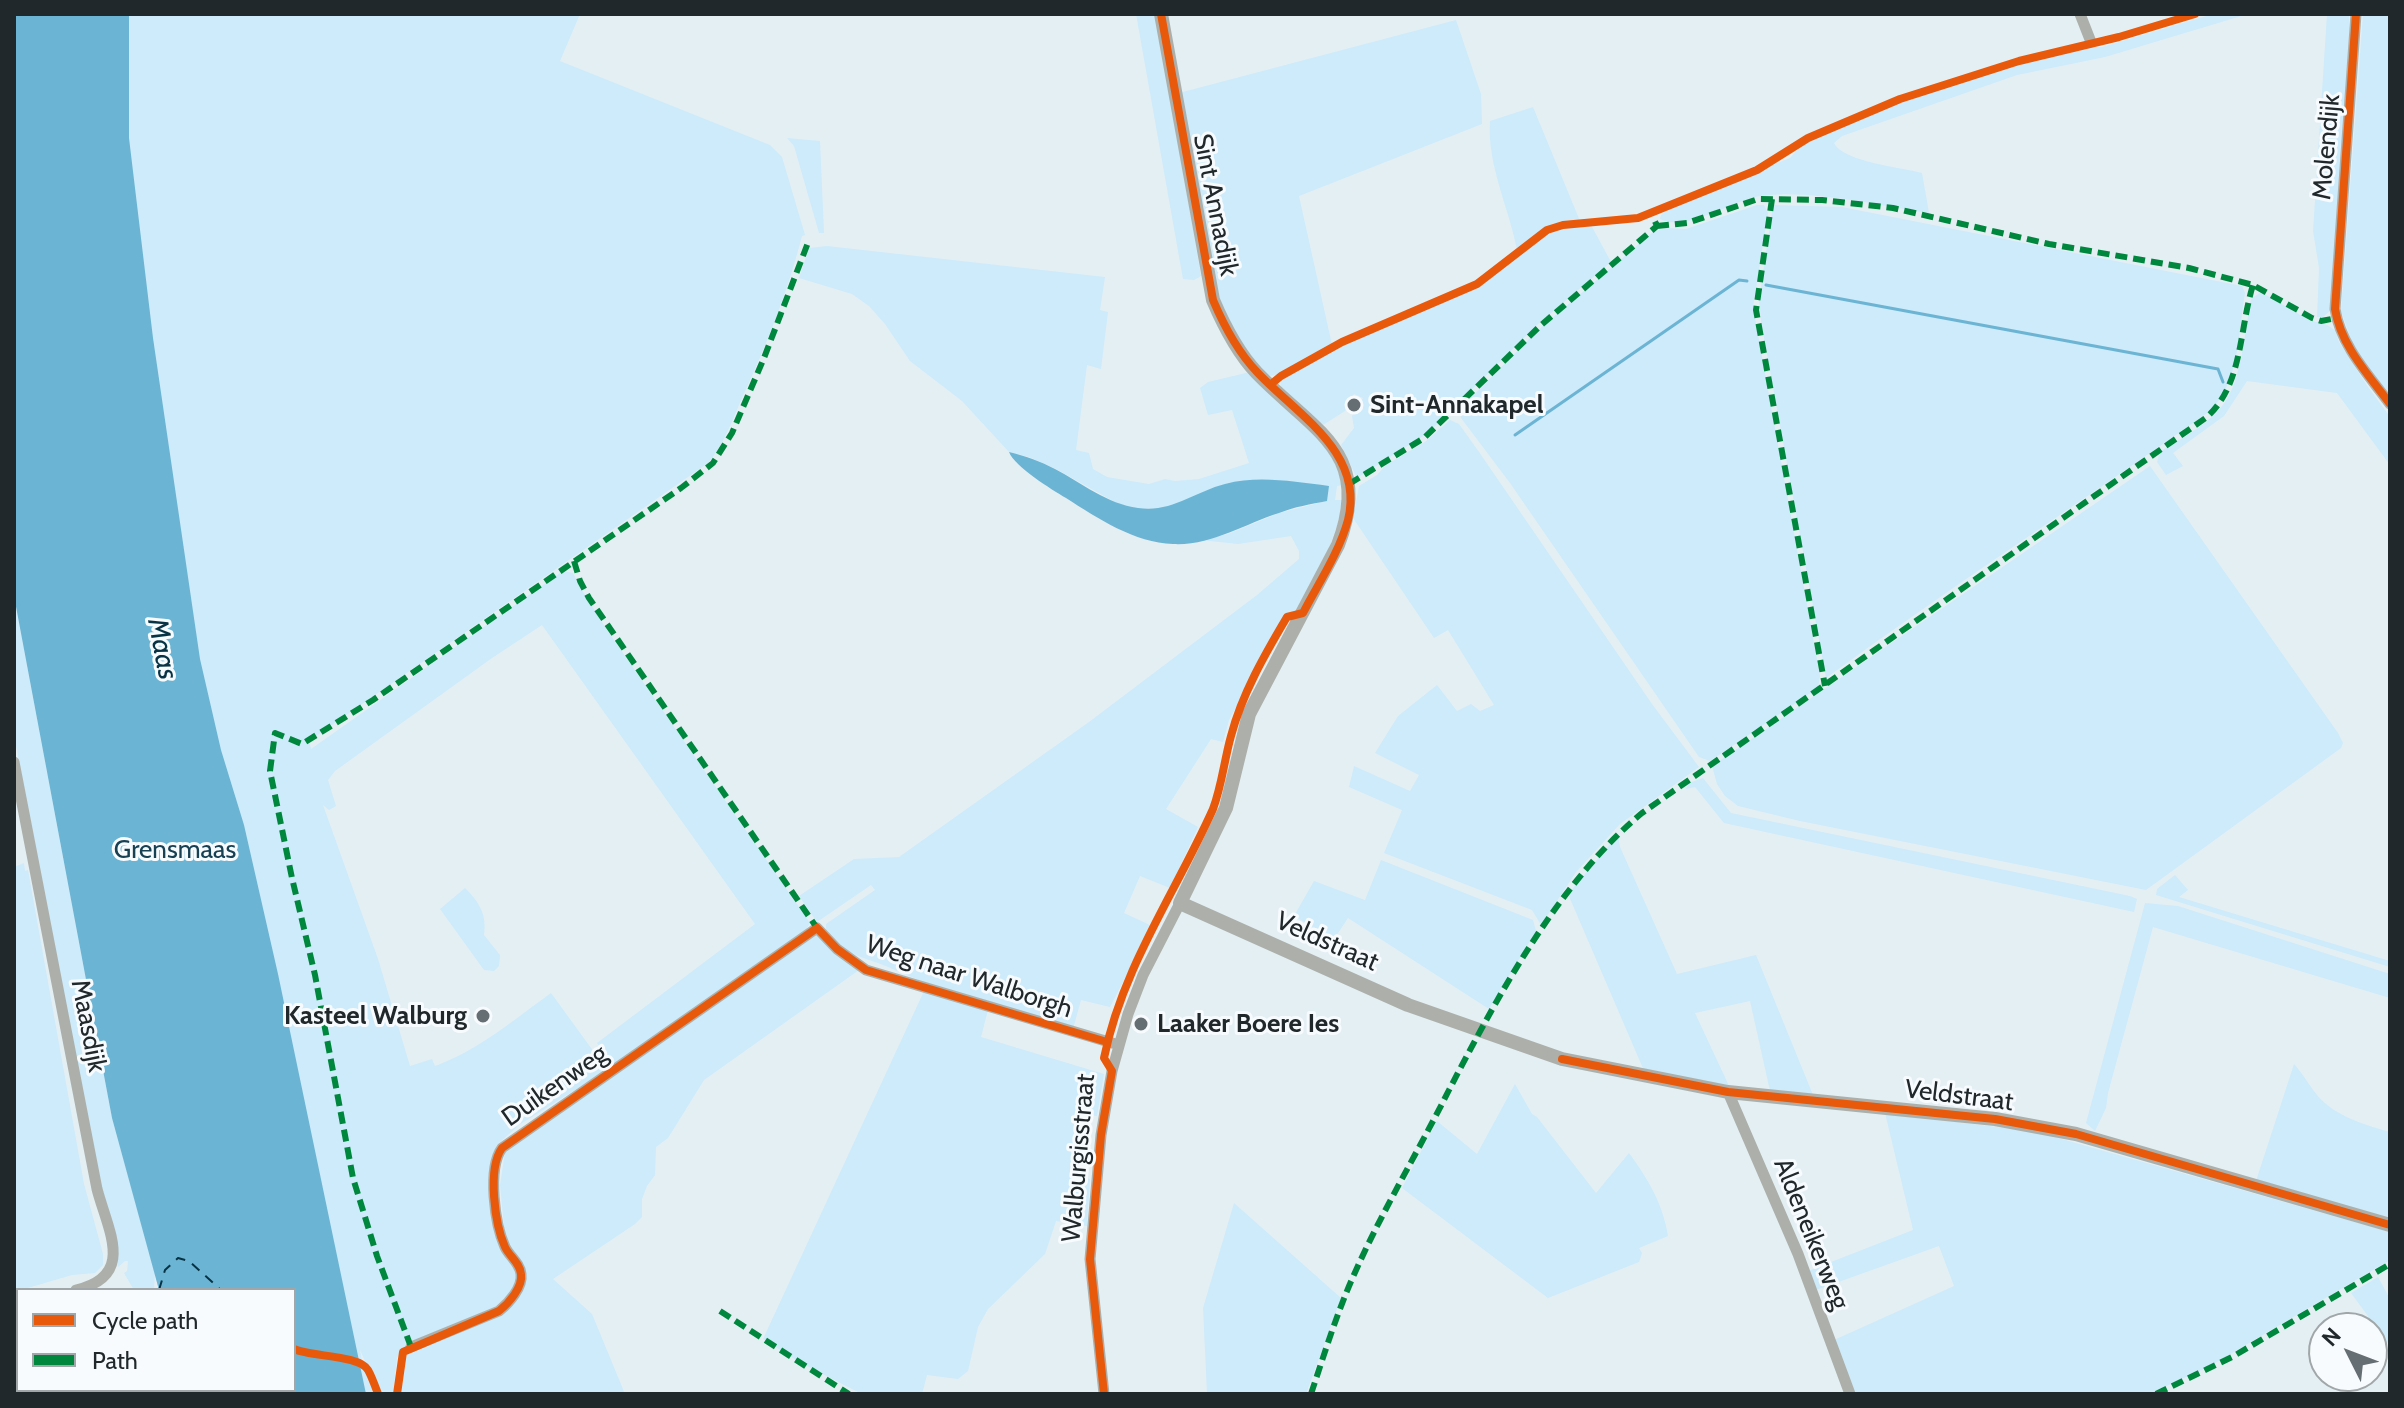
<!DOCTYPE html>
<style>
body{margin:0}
#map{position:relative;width:2404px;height:1408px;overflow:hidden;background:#e4eff4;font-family:Cabin,sans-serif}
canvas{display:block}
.frame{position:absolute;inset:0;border:16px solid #20282c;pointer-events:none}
.legend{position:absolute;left:16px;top:1288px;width:280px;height:104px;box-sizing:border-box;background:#f7fbfd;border:2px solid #a1a7a9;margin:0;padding:10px 14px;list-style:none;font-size:24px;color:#20282c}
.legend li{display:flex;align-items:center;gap:16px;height:40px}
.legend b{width:40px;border:2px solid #a1a7a9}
.north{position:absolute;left:2308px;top:1312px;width:80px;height:80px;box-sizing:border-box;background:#f7fbfd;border:2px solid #a1a7a9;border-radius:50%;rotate:312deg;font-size:22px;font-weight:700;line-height:32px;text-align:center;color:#20282c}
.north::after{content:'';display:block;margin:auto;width:28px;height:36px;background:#656e72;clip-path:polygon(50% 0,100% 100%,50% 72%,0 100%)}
</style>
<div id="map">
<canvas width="2404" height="1408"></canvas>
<div class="frame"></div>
<ul class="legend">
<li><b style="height:10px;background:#e8590c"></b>Cycle path</li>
<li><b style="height:10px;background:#00873e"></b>Path</li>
</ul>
<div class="north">N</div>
</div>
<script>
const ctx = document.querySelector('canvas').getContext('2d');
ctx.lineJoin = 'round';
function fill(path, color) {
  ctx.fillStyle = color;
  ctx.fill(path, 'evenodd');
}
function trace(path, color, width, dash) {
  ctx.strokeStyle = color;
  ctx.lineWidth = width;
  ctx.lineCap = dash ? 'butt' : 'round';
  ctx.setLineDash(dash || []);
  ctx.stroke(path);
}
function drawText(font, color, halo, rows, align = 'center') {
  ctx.font = font + ' Cabin,sans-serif';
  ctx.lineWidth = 6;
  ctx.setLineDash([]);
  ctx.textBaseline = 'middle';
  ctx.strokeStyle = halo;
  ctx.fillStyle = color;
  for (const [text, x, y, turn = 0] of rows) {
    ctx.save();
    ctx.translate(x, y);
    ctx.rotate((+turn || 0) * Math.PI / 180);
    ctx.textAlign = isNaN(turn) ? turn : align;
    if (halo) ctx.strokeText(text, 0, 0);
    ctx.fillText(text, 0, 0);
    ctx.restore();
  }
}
fill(new Path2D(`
 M14 14H580L560 61 770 145 782 157 805 235 802 236C788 291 766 346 742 398 732 421 724 444 708 463L309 741 311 749 563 571 573 573 580 587 607 630 810 923 806 930 614 1066 597 1043 755 924 542 625 492 658 335 771 328 780 336 806 329 810 323 805 378 959 410 1066 432 1059 435 1066C477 1051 515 1019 551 993L607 1070 519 1125 497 1145 492 1157 490 1187 494 1217 519 1270 518 1283 495 1311 402 1349 397 1358 393 1394H380L360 1350 362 1361 375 1394H270L294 1390V1290L14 177Z
 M1136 14H1156L1201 276 1194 280 1183 279Z
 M2213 14H2248L2105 57 2017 75 1842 136 1834 143C1843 162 1901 167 1922 173L1929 213C1883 206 1800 187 1755 197 1729 203 1685 232 1660 219L1661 215 1672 205 1790 158 1798 149 1814 139 1892 104 2049 55 2077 47H2102Z
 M2327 14H2349L2350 52 2331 310 2323 317H2317L2319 268 2313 231Z
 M2363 14H2390V396L2353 345 2341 311Z
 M1456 20 1481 94 1482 124 1299 196 1332 345 1279 375 1267 376 1231 330 1217 297 1179 93Z
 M1533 107 1580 221C1553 223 1537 231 1517 250 1509 207 1487 166 1490 121Z
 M787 138 820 141 824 233H819L794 146Z
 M1757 205H1764L1768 213 1753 307 1820 676 1818 687 1812 692 1710 761 1699 757 1510 483 1461 418 1460 409 1537 331 1653 232 1666 228 1686 229Z
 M1773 205 1842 207 2242 286 2245 293C2238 332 2240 382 2210 411 2083 501 1952 586 1826 678L1761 321 1759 300Z
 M1591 225 1611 262 1537 325 1428 433 1357 478 1341 445 1354 428 1352 416 1363 398 1354 394 1345 411 1323 425 1280 388 1281 380 1289 374 1359 336 1463 294 1492 277 1543 234 1555 229Z
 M827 246 1105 277 1100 310 1108 312 1101 369 1087 365 1076 450 1089 453 1093 469 1107 477 1149 484 1165 479 1175 481 1199 479 1249 463 1232 410 1208 415 1200 388 1208 382 1250 372C1283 404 1333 438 1342 485L1337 486 1335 500H1343C1336 542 1316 577 1297 613L1289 614 1284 619 1229 720 1223 742 1211 739 1166 809 1198 827 1170 888 1140 876 1124 913 1152 926 1110 1007 1081 1000 1073 1029C1013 1011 952 996 895 970 865 956 850 959 826 932V924L875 890 871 885 817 922 799 896 854 859 899 857 1089 722 1257 595 1299 559V551L1291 536 1238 544 1201 540 1228 534 1279 513 1326 501 1222 485 1168 508 1141 509 1122 506 1056 469 1029 457 1009 452 962 401 910 361 885 324 869 306 852 294 799 278 809 248Z
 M2261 292 2309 320 2327 325 2335 330 2339 342 2366 384 2390 417V465L2337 393 2247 381 2224 416 2173 453 2183 466 2166 475 2157 462 2160 452C2181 438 2210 424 2225 402 2242 378 2245 329 2251 299Z
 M1450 420 1459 424 1479 452 1652 704 1699 767 1620 824 1576 872 1541 925 1532 910 1384 853 1402 810 1349 787 1354 766 1410 791 1419 775 1375 753 1398 716 1437 685 1457 711 1471 704 1480 711 1494 705 1448 630 1434 638 1353 518 1359 486 1377 475 1386 465 1425 442Z
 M2150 466 2338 733 2343 743 2341 748 2146 890 1800 821 1738 806 1725 796 1717 784 1712 766Z
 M14 596 112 1118 155 1273 154 1290H134L124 1273 127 1271 128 1261H125L118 1267 98 1180 14 735Z
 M1703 778 1731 813 2130 896 2137 899 2134 912 1724 823 1695 787 1686 789 1689 783Z
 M1618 835 1620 847 1677 974 1756 955 1813 1095 1770 1091 1750 1001 1695 1013 1730 1088 1645 1073 1568 894Z
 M1381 860 1533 920 1536 931 1489 1009 1348 918 1334 939 1294 916 1314 881 1365 900Z
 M24 863 25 871 28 870 84 1184 103 1254V1265L95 1273 72 1275 14 1292V867Z
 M2175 875 2188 890 2179 897 2390 961V967L2156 895 2157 889Z
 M465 888C479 902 487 914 484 935L500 955 499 966 494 971 484 970 440 909Z
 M2145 903 2178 906 2390 974V998L2153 927 2108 1093 2106 1108 2095 1131 2086 1123Z
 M816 935H821L859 970 704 1080 668 1138 656 1147 655 1175 647 1186 642 1199V1217L635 1224 553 1279 592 1314 625 1394H399L402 1358 405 1353 496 1315 523 1281 505 1237 500 1185 505 1152Z
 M924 991 988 1010 981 1037 1104 1074 1097 1116 1080 1114 1076 1118 1071 1174 1090 1179 1087 1226 1056 1221 1045 1254 988 1309 978 1327 968 1371 958 1379 927 1375 922 1394H862L801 1363 763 1339Z
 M2294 1064C2303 1074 2309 1085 2317 1095 2334 1116 2365 1125 2390 1132V1219L2256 1181Z
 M1515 1084 1532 1114 1537 1117 1596 1193 1629 1153C1648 1179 1663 1204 1668 1236L1639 1248 1642 1253 1639 1262 1548 1298 1402 1188 1437 1121 1477 1154Z
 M1885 1113 2037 1132 2390 1232V1260L2210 1366 2149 1394H1854L1834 1340 1954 1286 1939 1246 1816 1290 1808 1271 1913 1230Z
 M1234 1203 1341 1298 1306 1394H1207L1203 1308Z
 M2378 1277 2390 1299V1346L2351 1293Z`), '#cdebfa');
fill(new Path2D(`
 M14 14H129V138L153 338 200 659 221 750 244 825 278 974 366 1394H185L184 1390H294V1290H159L112 1118 14 596Z
 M1009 452C1025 456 1040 461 1055 469 1082 483 1107 504 1138 508 1171 513 1194 492 1225 484 1260 475 1294 482 1329 486L1327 501C1311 504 1294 507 1279 513 1244 524 1211 546 1173 544 1135 543 1097 518 1066 498 1051 489 1015 467 1009 452Z`), '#6cb4d3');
trace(new Path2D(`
 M1766 285 2218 369 2223 382
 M1515 435 1739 280 1747 281
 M40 1394 59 1390`), '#6cb4d3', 3);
trace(new Path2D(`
 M159 1290 165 1270 178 1258 189 1261 221 1290
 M294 1349C318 1359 360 1350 371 1377`), '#073345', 2, [10, 8]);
trace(new Path2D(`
 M2080 14 2091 42
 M2356 14 2335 309C2341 346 2368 374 2390 404
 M14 762 97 1189C108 1231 136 1276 76 1290
 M1728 1092 1798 1254 1850 1394
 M14 1307 18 1306
 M411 1347 499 1311C509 1303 523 1287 521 1274 520 1263 509 1256 505 1247 495 1225 487 1169 502 1148L817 928 837 949 866 970 1119 1045
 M136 1390 137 1394
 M1104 1394 1090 1259 1101 1135 1112 1071 1128 1014 1143 975 1180 903`), '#adb0aa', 11);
trace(new Path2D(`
 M1161 14 1213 300C1224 326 1237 352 1257 373 1313 431 1374 452 1338 545L1249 714 1226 808 1180 903 1408 1005 1562 1059 1728 1092 1995 1119 2076 1134 2390 1225`), '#adb0aa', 14);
trace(new Path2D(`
 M1772 199 1756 310 1825 686
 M1657 226 1687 223 1758 199 1822 200 1893 208 2049 244 2189 268 2253 285 2312 318 2321 321 2337 318
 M1349 484 1424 438 1540 326 1657 226 1653 217
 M574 561 580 581 589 598 817 928
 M720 1311 849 1394
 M411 1347 377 1256 353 1178 315 975 292 878 270 771 275 733 302 744 373 700 681 488 713 463 732 433 764 358 809 240
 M1311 1394C1325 1352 1338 1309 1357 1268 1384 1208 1419 1150 1449 1090 1499 994 1558 883 1642 813L2207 417C2243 384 2239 330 2253 285
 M2156 1394 2232 1357 2390 1264`), '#00873e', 6, [12, 6]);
trace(new Path2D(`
 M2356 14 2335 309C2341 346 2368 374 2390 404
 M1270 385 1281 376 1342 342 1477 284 1547 230 1563 225 1638 218 1757 170 1808 138 1900 99 2019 61 2119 37 2195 14
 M1562 1059 1728 1092 1995 1119 2076 1134 2390 1225
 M294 1349C312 1357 359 1355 368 1370 372 1377 375 1386 378 1394
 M397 1394 403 1352 499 1311C509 1303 523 1287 521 1274 520 1263 509 1256 505 1247 495 1225 487 1169 502 1148L817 928 837 949 866 970 1107 1042
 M1104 1394 1090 1259 1101 1135 1112 1071 1104 1058C1122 968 1176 892 1213 809 1222 785 1224 761 1231 736 1242 694 1265 654 1287 617L1303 613C1318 584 1339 553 1348 520 1365 452 1296 414 1257 372 1237 351 1224 326 1213 300L1161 14`), '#e8590c', 8);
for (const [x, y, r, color] of [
 [1354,405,8,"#656e72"],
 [483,1016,8,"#656e72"],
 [1141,1024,8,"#656e72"]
]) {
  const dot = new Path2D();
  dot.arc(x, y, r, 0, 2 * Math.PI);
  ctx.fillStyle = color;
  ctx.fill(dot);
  trace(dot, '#f7fbfd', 3);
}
drawText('26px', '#20282c', '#f7fbfd', [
 ["Molendijk",2327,147,-85],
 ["Sint Annadijk",1215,205,79],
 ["Veldstraat",1327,942,24],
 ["Weg naar Walborgh",969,977,18],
 ["Maasdijk",88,1026,79],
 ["Duikenweg",555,1086,-35],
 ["Veldstraat",1959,1096,7],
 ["Walburgisstraat",1079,1158,-85],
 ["Aldeneikerweg",1811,1234,68]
]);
drawText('bold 26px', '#20282c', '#f7fbfd', [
 ["Sint-Annakapel",1370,405],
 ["Kasteel Walburg",467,1016,"right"],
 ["Laaker Boere Ies",1157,1024]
], 'left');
drawText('26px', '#174053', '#f7fbfd', [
 ["Grensmaas",175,850]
]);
drawText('italic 28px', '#073345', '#f7fbfd', [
 ["Maas",162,649,79]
]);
</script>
